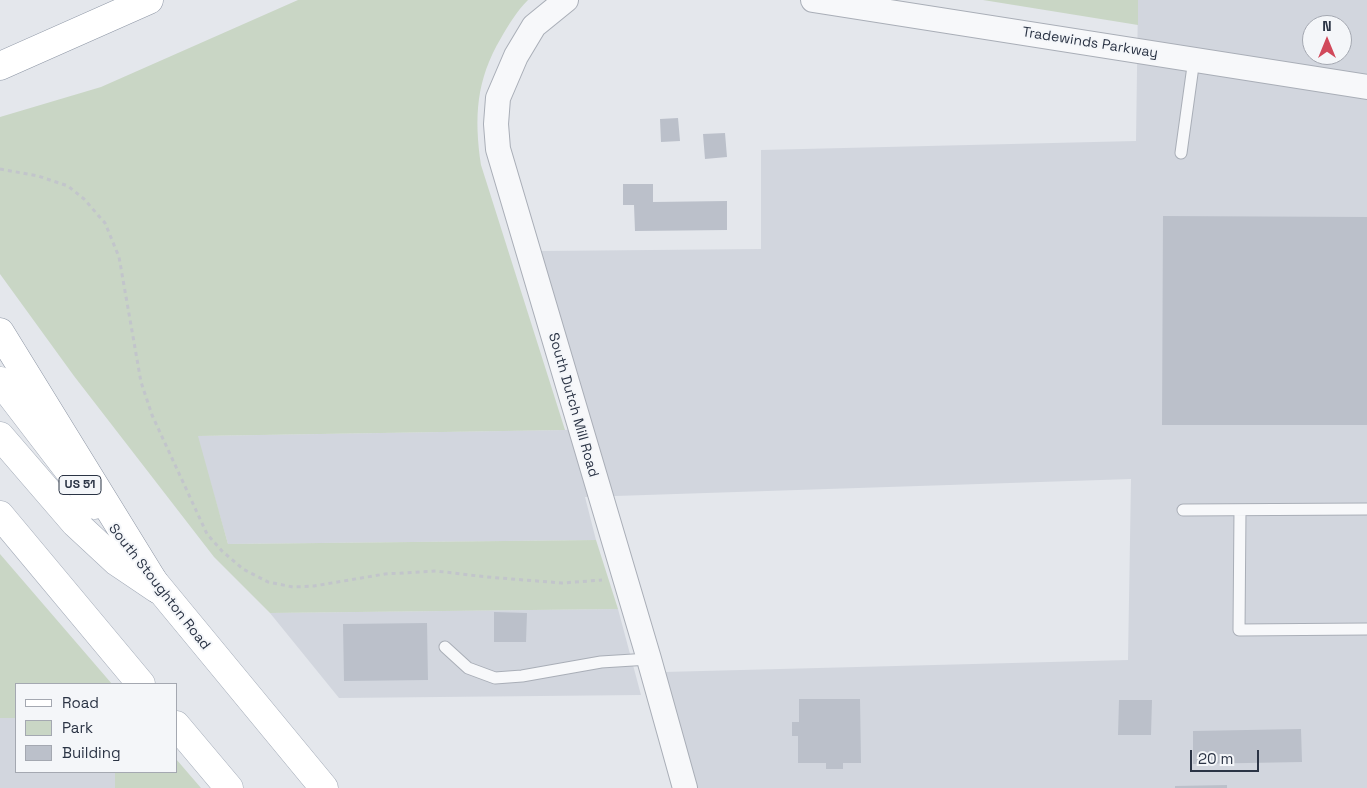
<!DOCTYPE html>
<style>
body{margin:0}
#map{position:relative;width:1367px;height:788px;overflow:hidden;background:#e4e7ec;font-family:"Space Grotesk",sans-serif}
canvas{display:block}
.legend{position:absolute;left:15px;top:683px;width:162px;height:90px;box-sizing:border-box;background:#f4f6f9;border:1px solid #a4a8b1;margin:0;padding:6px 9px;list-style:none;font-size:15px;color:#2b3445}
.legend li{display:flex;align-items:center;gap:10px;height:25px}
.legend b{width:25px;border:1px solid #a4a8b1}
.north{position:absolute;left:1302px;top:15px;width:50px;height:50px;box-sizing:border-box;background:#f4f6f9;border:1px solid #a4a8b1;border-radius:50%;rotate:0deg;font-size:14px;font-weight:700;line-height:20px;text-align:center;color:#2b3445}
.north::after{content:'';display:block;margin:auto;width:18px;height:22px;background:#d1495b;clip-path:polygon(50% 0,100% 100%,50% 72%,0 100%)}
.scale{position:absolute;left:1190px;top:750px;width:69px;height:22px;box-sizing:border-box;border:2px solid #2b3445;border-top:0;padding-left:6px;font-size:15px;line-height:18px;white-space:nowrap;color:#2b3445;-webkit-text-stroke:4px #f4f6f9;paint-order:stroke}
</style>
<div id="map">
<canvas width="1367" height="788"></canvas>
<ul class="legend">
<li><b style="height:6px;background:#fff"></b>Road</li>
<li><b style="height:14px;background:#c9d6c5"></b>Park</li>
<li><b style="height:14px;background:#bbc0ca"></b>Building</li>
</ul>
<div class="north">N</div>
<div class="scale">20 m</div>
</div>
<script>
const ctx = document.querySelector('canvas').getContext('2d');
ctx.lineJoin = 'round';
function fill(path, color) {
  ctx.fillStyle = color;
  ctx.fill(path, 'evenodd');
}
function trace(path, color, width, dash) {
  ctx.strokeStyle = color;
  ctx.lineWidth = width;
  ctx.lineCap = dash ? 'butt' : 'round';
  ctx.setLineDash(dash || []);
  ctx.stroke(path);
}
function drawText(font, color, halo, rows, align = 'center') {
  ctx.font = font + ' "Space Grotesk",sans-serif';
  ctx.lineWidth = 4;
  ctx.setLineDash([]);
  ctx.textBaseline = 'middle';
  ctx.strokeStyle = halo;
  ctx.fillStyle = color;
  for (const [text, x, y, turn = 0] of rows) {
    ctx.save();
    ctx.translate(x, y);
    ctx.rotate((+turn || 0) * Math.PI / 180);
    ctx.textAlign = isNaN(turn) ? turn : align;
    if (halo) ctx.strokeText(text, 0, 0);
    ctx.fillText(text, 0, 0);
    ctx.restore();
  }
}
fill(new Path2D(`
 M1138 0H1367V788H695L664 672 1128 660 1131 479 585 497 596 540 228 544 197 436 565 430 592 428 541 251 761 249V150L1136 141ZM1312 25H1342V55H1312Z
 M618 609 641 695 339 698 270 613Z
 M0 718H16V772H115V788H0Z`), '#d2d6de');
fill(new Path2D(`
 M298 0H528C517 11 509 24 501 38 476 80 474 117 481 165L565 430 198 436 228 544 596 540 618 609 270 613 214 557 74 376 0 274V117L101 87Z
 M983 0H1138V25Z
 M0 554 112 684H16V718H0Z
 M176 759 201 788H115V772H176Z`), '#c9d6c5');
fill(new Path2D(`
 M678 118 680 141 661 142 660 119Z
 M725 133 727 157 705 159 703 134Z
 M623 184H653V202L727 201V230L635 231 634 205H623Z
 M1163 216 1367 217V425H1162Z
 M494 612 527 613 526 642H494Z
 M427 623 428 680 344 681 343 624Z
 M799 699H860L861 763H843V769H826V763H798V736H792V722H799Z
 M1119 700H1152L1151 735H1118Z
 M1301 729 1302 762 1193 764V731Z
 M1227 785V788H1175V786Z`), '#bbc0ca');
const lane = new Path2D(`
 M1181 153 1194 59
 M1183 510 1367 509
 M1240 510 1239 630 1367 629
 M445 647 468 668 495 678 522 676 601 662 649 659`);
const street = new Path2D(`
 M566 0 534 26 516 56 498 98 496 124 498 149 649 659 685 788
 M813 0 1367 87`);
const primary = new Path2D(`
 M0 381 95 505
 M0 436 75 523 117 562 157 589
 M0 515 141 684
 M145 571 324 788
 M176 725 229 788`);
const highway = new Path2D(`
 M0 66 149 0
 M0 332 159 590`);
trace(lane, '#a9aeb7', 13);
trace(street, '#a9aeb7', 26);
trace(primary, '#a3abb8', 29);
trace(highway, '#8b94a3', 29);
trace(new Path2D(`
 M0 169 38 176 68 186 84 199 105 223 119 257 141 382 152 415 207 534 222 551 243 569 268 582 293 587 314 586 385 574 436 571 487 577 562 583 602 580`), '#c2c5cb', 3, [4, 4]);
trace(lane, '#f7f8fa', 11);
trace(street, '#f7f8fa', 24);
trace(primary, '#fff', 28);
trace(highway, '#fff', 28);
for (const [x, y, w] of [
 [80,485,42]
]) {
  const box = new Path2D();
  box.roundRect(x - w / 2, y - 9.5, w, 19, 4);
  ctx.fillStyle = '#f4f6f9';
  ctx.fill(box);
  trace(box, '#2b3445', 1);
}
drawText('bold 12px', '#2b3445', null, [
 ["US 51",80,485]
]);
drawText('14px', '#2b3445', '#f4f6f9', [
 ["Tradewinds Parkway",1090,43,9],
 ["South Dutch Mill Road",573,405,74],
 ["South Stoughton Road",159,587,52]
]);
</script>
